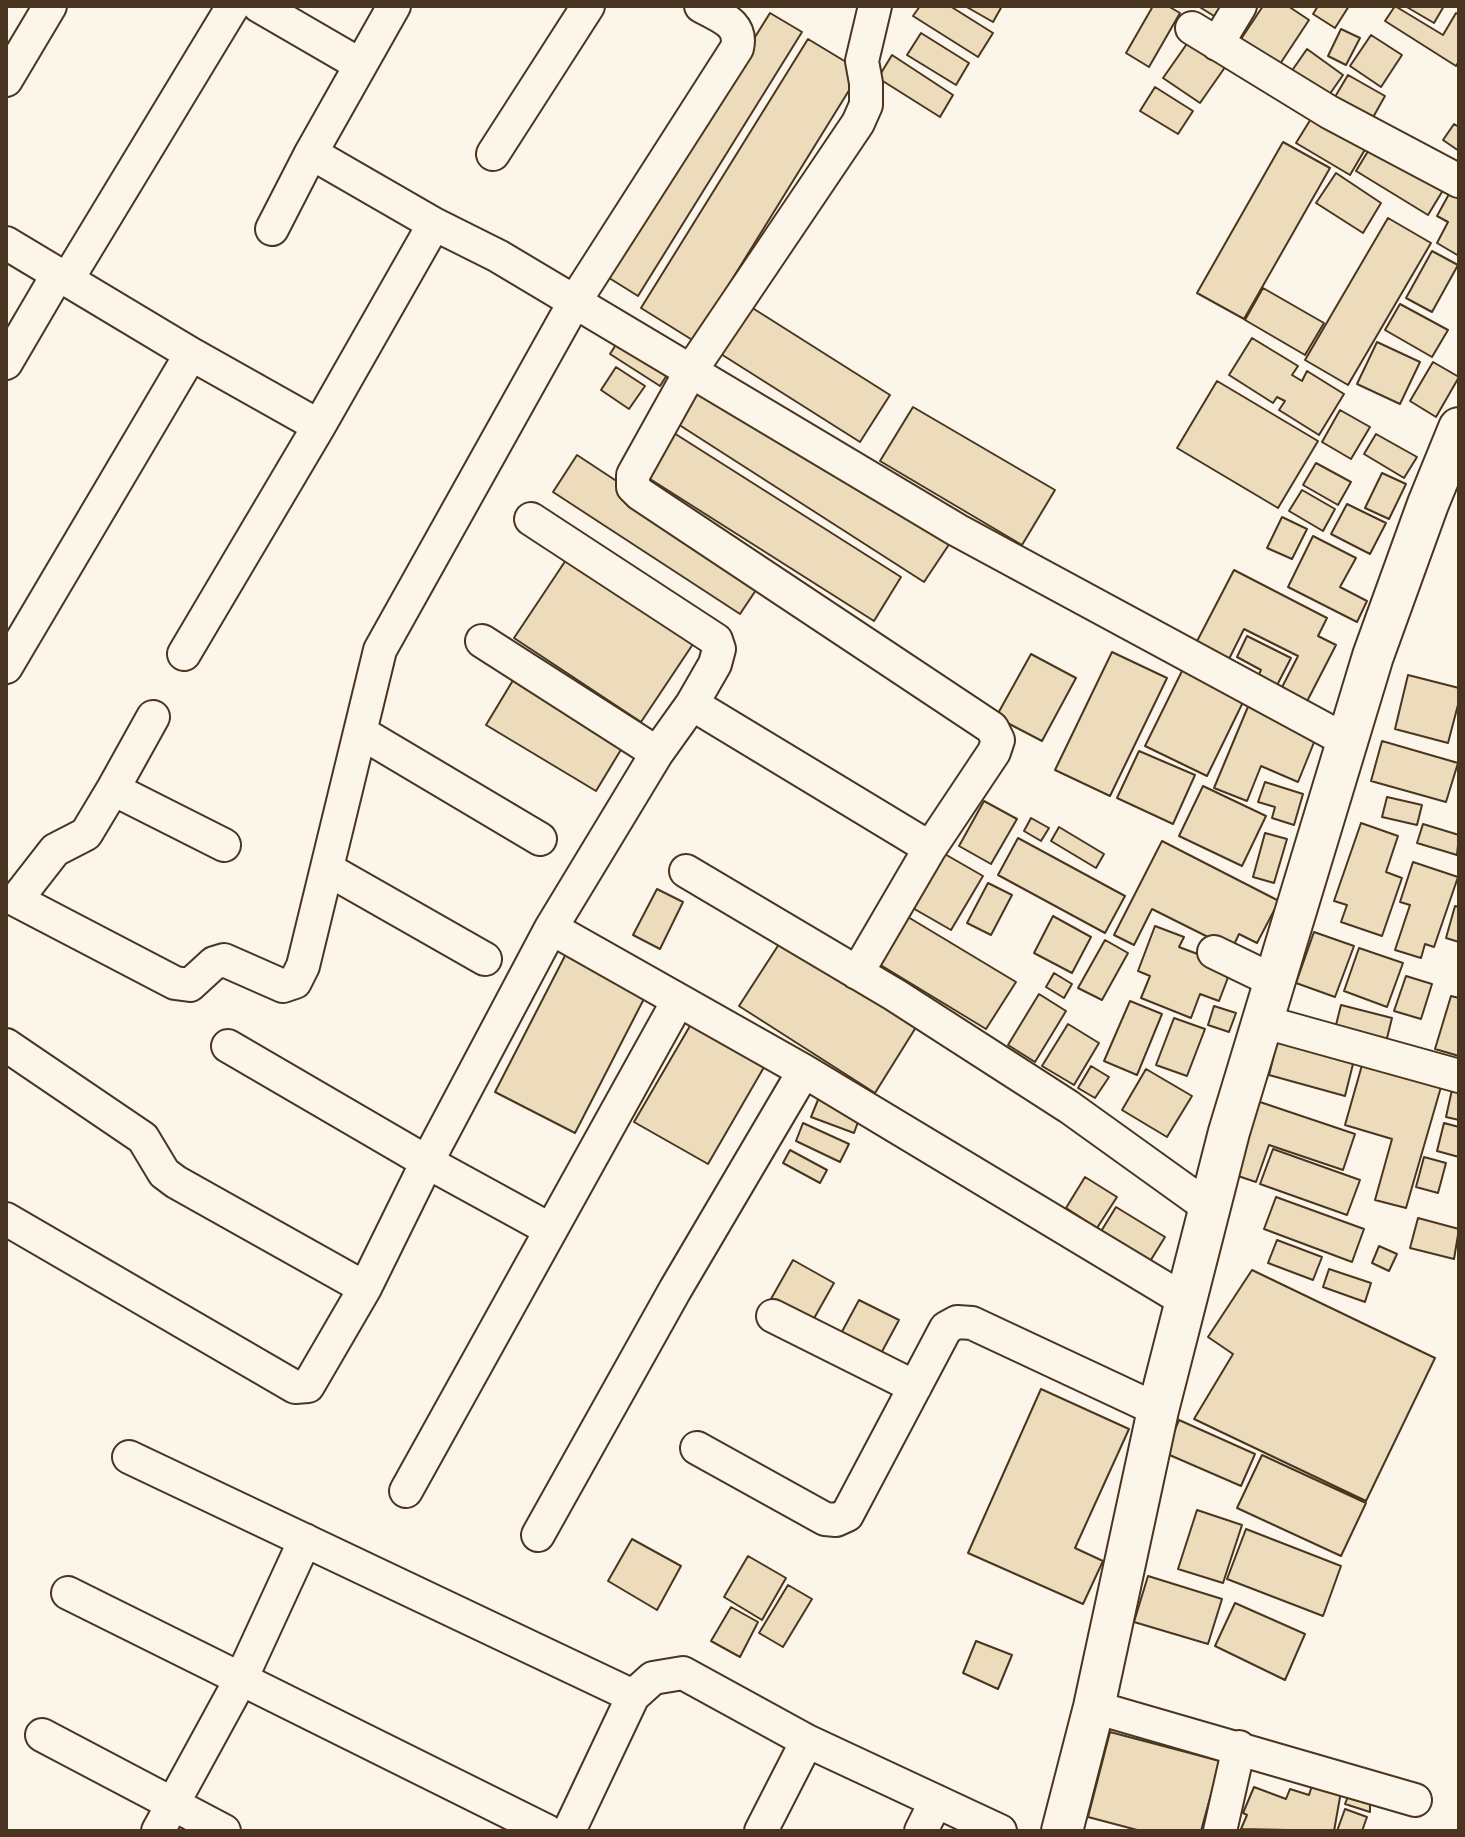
<!DOCTYPE html>
<style>
body{margin:0}
#map{position:relative;width:1465px;height:1837px;overflow:hidden;background:#fbf6e9;font-family:Karla,sans-serif}
canvas{display:block}
.frame{position:absolute;inset:0;border:8px solid #4a3520;pointer-events:none}
</style>
<div id="map">
<canvas width="1465" height="1837"></canvas>
<div class="frame"></div>
</div>
<script>
const ctx = document.querySelector('canvas').getContext('2d');
ctx.lineJoin = 'round';
function fill(path, color) {
  ctx.fillStyle = color;
  ctx.fill(path, 'evenodd');
}
function trace(path, color, width, dash) {
  ctx.strokeStyle = color;
  ctx.lineWidth = width;
  ctx.lineCap = dash ? 'butt' : 'round';
  ctx.setLineDash(dash || []);
  ctx.stroke(path);
}
const building = new Path2D(`
 M920 6H950L993 33 978 57 913 16Z
 M965 6H1002L993 22Z
 M1153 6H1168L1180 13 1149 67 1126 53Z
 M1198 6H1232L1222 21Z
 M1263 6H1288L1309 20 1278 67 1239 42Z
 M1318 6H1349L1335 28 1313 14Z
 M1395 6 1443 35 1456 13 1459 15V61L1456 66 1385 21Z
 M1405 6H1444L1434 23Z
 M770 13 802 32 638 296 606 276Z
 M1341 29 1360 38 1346 65 1328 56Z
 M921 33 969 63 956 85 907 55Z
 M1371 35 1402 55 1381 87 1350 66Z
 M1191 38 1228 63 1200 103 1163 78Z
 M808 39 861 71 694 341 641 308Z
 M1307 49 1343 75 1327 98 1291 72Z
 M892 55 953 95 940 117 878 78Z
 M1348 75 1385 96 1367 128 1329 107Z
 M1155 87 1193 111 1178 134 1140 111Z
 M1317 109 1370 141 1350 175 1296 143Z
 M1454 124 1459 127V151L1443 140Z
 M1283 142 1330 168 1244 319 1197 293Z
 M1373 143 1445 187 1428 215 1356 171Z
 M1336 173 1381 203 1363 233 1316 203Z
 M1454 185 1459 188V256L1437 243 1448 222 1437 216Z
 M1388 218 1431 243 1348 385 1305 360Z
 M1432 251 1458 265 1432 312 1406 298Z
 M1263 288 1324 323 1305 355 1245 320Z
 M743 302 890 395 860 442 713 349Z
 M1400 304 1448 330 1432 357 1385 330Z
 M624 332 674 364 660 386 610 354Z
 M1252 338 1298 366 1292 375 1302 381 1307 371 1344 394 1319 435 1279 410 1285 401 1277 397 1273 403 1229 375Z
 M1377 342 1420 362 1400 404 1357 384Z
 M1433 362 1459 377 1436 417 1410 401Z
 M616 367 645 386 629 409 601 390Z
 M695 379 950 543 924 582 670 419Z
 M1217 381 1318 441 1278 508 1177 448Z
 M913 407 1055 490 1022 545 880 461Z
 M1340 410 1370 427 1351 459 1322 442Z
 M666 428 901 577 874 621 639 472Z
 M1376 434 1417 457 1404 478 1364 454Z
 M577 455 764 578 740 614 553 492Z
 M1316 463 1351 482 1338 505 1303 485Z
 M1382 473 1406 484 1389 519 1365 508Z
 M1302 490 1335 509 1323 531 1289 511Z
 M1347 504 1386 523 1370 554 1331 534Z
 M1282 517 1307 529 1292 559 1267 548Z
 M1313 536 1356 558 1340 587 1367 601 1357 622 1288 587Z
 M570 554 697 638 641 722 514 638Z
 M1234 570 1327 618 1318 636 1336 645 1301 713 1276 699 1298 656 1244 629 1227 663 1194 647Z
 M1247 636 1291 658 1272 695 1253 686 1261 670 1237 657Z
 M1112 652 1167 678 1110 796 1055 770Z
 M1031 654 1076 678 1042 741 996 717Z
 M1184 667 1246 696 1207 776 1145 746Z
 M518 672 628 738 596 791 486 725Z
 M1408 675 1459 688V701L1448 743 1395 729Z
 M1252 697 1319 730 1298 782 1261 766 1247 801 1214 788Z
 M1382 741 1458 763 1446 802 1371 781Z
 M1139 751 1195 775 1173 824 1117 798Z
 M1265 782 1303 794 1294 825 1272 818 1275 807 1258 802Z
 M1203 786 1266 816 1242 866 1179 836Z
 M1387 797 1422 805 1417 825 1382 817Z
 M984 801 1017 819 991 864 959 846Z
 M1031 818 1049 828 1041 841 1024 831Z
 M1361 823 1398 836 1386 872 1402 878 1382 936 1341 922 1347 905 1334 901Z
 M1423 824 1459 835 1457 855 1417 843Z
 M1059 827 1104 854 1096 868 1051 841Z
 M1265 833 1287 839 1274 883 1253 877Z
 M1018 838 1125 896 1105 933 998 875Z
 M1162 841 1279 901 1257 943 1239 934 1232 949 1152 909 1134 945 1114 935Z
 M936 849 983 876 951 930 904 903Z
 M1413 862 1458 877 1434 947 1425 944 1421 958 1395 950 1410 905 1400 902Z
 M988 883 1012 895 991 935 967 923Z
 M657 889 683 902 660 949 633 935Z
 M1455 906 1459 907V942L1446 938Z
 M898 911 1016 982 986 1029 869 958Z
 M1053 916 1091 937 1072 973 1034 953Z
 M1155 926 1184 937 1179 947 1232 967 1219 1001 1200 994 1191 1018 1141 998 1150 976 1138 971Z
 M1314 932 1354 946 1335 997 1296 983Z
 M783 938 918 1024 875 1093 739 1006Z
 M1105 940 1128 953 1102 1000 1078 988Z
 M569 948 649 989 575 1133 495 1092Z
 M1359 948 1403 963 1387 1007 1344 991Z
 M1054 973 1072 984 1064 998 1046 987Z
 M1406 976 1432 984 1421 1019 1394 1011Z
 M1039 994 1066 1011 1035 1062 1008 1045Z
 M1451 996 1459 998V1056L1435 1049Z
 M1130 1001 1162 1014 1137 1075 1104 1061Z
 M1341 1005 1392 1018 1386 1042 1335 1029Z
 M1214 1006 1236 1013 1229 1032 1208 1025Z
 M1174 1018 1205 1029 1187 1076 1156 1065Z
 M694 1019 767 1062 708 1164 634 1122Z
 M1068 1024 1099 1043 1074 1085 1042 1066Z
 M1279 1035 1355 1056 1345 1096 1269 1075Z
 M1364 1058 1443 1080 1406 1208 1375 1200 1392 1139 1345 1125Z
 M1091 1066 1109 1077 1095 1098 1078 1088Z
 M1146 1069 1192 1096 1167 1137 1122 1110Z
 M1453 1085 1459 1086V1120L1446 1117Z
 M820 1095 862 1111 854 1133 811 1117Z
 M1257 1101 1355 1134 1343 1170 1269 1145 1256 1182 1232 1174Z
 M803 1123 849 1144 840 1162 796 1141Z
 M1444 1123 1459 1127V1157L1437 1151Z
 M1273 1149 1360 1180 1347 1215 1260 1184Z
 M790 1150 827 1170 820 1183 783 1163Z
 M1424 1157 1446 1163 1438 1193 1416 1187Z
 M1085 1177 1117 1197 1097 1228 1066 1208Z
 M1276 1197 1364 1229 1352 1262 1264 1229Z
 M1116 1207 1165 1237 1149 1263 1100 1233Z
 M1418 1218 1459 1229 1454 1259 1410 1248Z
 M1277 1240 1322 1257 1313 1280 1268 1263Z
 M1379 1246 1397 1254 1389 1271 1372 1263Z
 M793 1260 834 1283 808 1329 767 1306Z
 M1329 1269 1371 1283 1365 1302 1323 1287Z
 M1252 1270 1435 1358 1366 1501 1194 1419 1233 1354 1208 1337Z
 M859 1300 899 1320 878 1359 838 1339Z
 M1041 1389 1129 1429 1075 1548 1103 1561 1083 1604 968 1553Z
 M1179 1420 1255 1454 1241 1486 1165 1453Z
 M1262 1455 1366 1503 1341 1556 1237 1508Z
 M1197 1510 1242 1525 1223 1583 1178 1569Z
 M1246 1529 1341 1566 1323 1616 1227 1579Z
 M632 1539 681 1566 657 1610 608 1581Z
 M748 1556 786 1578 762 1620 724 1597Z
 M1148 1576 1222 1599 1208 1644 1134 1622Z
 M788 1585 812 1599 783 1647 759 1633Z
 M1235 1603 1305 1634 1285 1680 1215 1646Z
 M731 1607 758 1622 740 1657 711 1641Z
 M976 1641 1012 1655 998 1689 963 1673Z
 M1110 1732 1220 1761 1201 1831H1141L1088 1817Z
 M1314 1779 1342 1786 1334 1831 1241 1829 1247 1815 1243 1813 1254 1787 1286 1799 1290 1789 1309 1795Z
 M1353 1784 1370 1789V1812L1345 1804Z
 M1345 1809 1367 1817 1362 1831H1337Z`);
fill(building, '#ecdcbc');
trace(building, '#4a3520', 2);
const minor = new Path2D(`
 M259 6 359 64
 M875 6 862 61 866 83V105L858 123 692 369 633 475V487L640 494 992 728 998 740 994 752 930 848
 M1192 28 1329 112 1459 181
 M1217 44 1240 6
 M6 80 50 6
 M311 153 434 224
 M493 154 588 6
 M272 229 311 153 394 6
 M6 243 191 354 319 426 434 224 498 256 957 530 1347 741
 M67 280 233 6
 M6 363 58 274
 M531 519 716 640 719 649 715 664 692 704 657 753 551 928 804 1071 1186 1301
 M482 641 657 753
 M184 654 319 426
 M6 667 191 354
 M692 704 930 848 857 973
 M360 732 540 839
 M113 789 153 717
 M224 845 113 789 86 834 55 850 16 900 175 983 190 985 214 963 224 960 283 986 295 982 303 966 380 650 575 301 737 48C743 23 720 17 701 6
 M327 869 485 959
 M686 871 895 995 1069 1107 1211 1209
 M1214 952 1274 981
 M1261 1021 1459 1076
 M6 1045 143 1138 164 1173 176 1182 365 1288 427 1162 551 928
 M228 1046 427 1162 551 1230
 M6 1219 295 1387 308 1386 365 1288
 M773 1316 915 1387
 M697 1448 825 1519 836 1520 847 1515 946 1328 957 1322 972 1323 1158 1410
 M129 1457 633 1696
 M406 1491 678 1001
 M538 1535 675 1290 804 1071
 M68 1593 547 1831
 M1094 1707 1415 1800
 M42 1735 224 1831
 M158 1831 241 1679 305 1540
 M569 1831 633 1696 653 1678 683 1673 807 1741 1000 1831
 M761 1831 807 1741
 M921 1831 936 1801
 M1220 1831 1239 1747`);
const tertiary = new Path2D(`
 M1062 1831 1094 1707 1158 1410 1229 1132 1373 656 1428 504 1459 428`);
trace(minor, '#4a3520', 36);
trace(tertiary, '#4a3520', 44);
trace(minor, '#fbf6e9', 32);
trace(tertiary, '#fbf6e9', 40);
</script>
